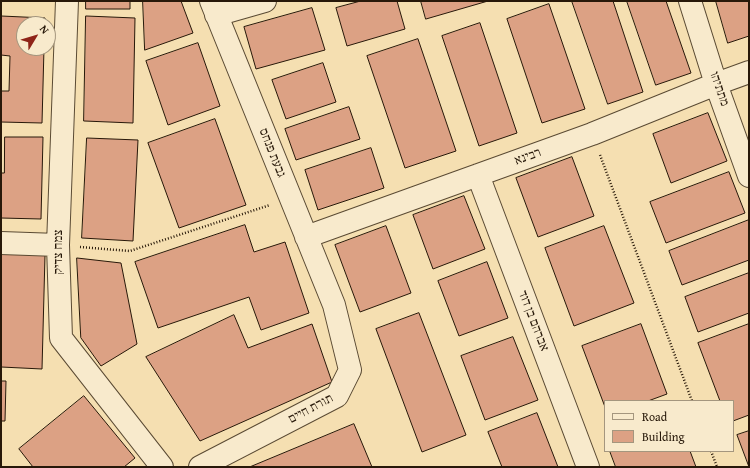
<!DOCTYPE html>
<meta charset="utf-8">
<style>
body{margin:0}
#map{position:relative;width:750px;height:468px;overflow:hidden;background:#f5dfb1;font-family:"Gentium Book Plus",serif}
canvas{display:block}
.frame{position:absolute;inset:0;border:2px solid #271809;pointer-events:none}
.legend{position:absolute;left:604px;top:400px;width:130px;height:52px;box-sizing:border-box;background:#f8eacc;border:1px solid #a4967e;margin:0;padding:5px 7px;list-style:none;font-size:12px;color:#271809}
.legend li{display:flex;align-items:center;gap:8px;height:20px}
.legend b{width:20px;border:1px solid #a4967e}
.north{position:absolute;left:16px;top:16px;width:40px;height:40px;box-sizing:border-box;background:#f8eacc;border:1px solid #a4967e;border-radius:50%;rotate:52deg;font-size:11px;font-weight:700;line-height:16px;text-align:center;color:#271809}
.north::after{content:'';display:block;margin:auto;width:14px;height:18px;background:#8f2418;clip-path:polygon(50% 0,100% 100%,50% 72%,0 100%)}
</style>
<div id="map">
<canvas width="750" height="468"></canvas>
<div class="frame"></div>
<ul class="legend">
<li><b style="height:5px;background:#f8eacc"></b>Road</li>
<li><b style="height:11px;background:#dca184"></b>Building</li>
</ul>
<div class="north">N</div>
</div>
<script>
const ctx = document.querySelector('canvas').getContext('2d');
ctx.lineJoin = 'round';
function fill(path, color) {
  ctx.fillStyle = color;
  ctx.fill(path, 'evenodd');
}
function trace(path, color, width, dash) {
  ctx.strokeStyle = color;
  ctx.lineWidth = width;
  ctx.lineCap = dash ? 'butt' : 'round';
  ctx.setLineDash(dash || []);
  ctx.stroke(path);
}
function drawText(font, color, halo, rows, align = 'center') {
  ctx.font = font + ' "Gentium Book Plus","Frank Ruhl Libre",serif';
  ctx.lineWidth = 3;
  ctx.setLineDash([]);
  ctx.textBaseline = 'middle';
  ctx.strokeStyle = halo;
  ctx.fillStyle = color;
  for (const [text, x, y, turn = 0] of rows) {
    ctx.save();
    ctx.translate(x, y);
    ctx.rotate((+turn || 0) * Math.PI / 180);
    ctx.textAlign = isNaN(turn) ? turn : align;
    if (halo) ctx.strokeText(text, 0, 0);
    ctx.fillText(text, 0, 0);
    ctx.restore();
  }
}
const building = new Path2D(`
 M86 1H130V9H86Z
 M143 1H181L193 33 145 50Z
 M361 1H397L405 29 347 46 336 8Z
 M421 1H488L426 19Z
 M572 1H613L643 92 608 104Z
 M627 1H666L691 73 656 85Z
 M716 1H749V36L728 43Z
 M549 4 585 109 542 123 507 19Z
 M312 8 325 50 256 69 244 27Z
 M1 16 45 18V24H24V48H44L42 123 1 122V91H9L10 56 1 55Z
 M86 16 135 18 133 123 84 121Z
 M480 23 517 133 479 146 442 36Z
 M418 39 456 151 405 168 367 56Z
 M198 43 220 106 168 125 146 61Z
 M323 63 336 102 286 119 272 80Z
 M349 107 360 139 296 160 285 129Z
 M708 113 727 161 671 183 653 134Z
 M215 119 246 205 179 228 148 143Z
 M5 137H43L41 219 1 218V173H4Z
 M87 138 138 140 133 241 82 238Z
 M371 148 384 188 318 210 305 170Z
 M572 157 594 216 538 237 516 178Z
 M729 172 745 213 666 243 650 202Z
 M464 196 485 249 433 269 413 215Z
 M749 220V260L682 285 669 251Z
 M245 225 254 252 285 242 309 313 261 330 249 297 158 328 135 262Z
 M386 226 411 293 360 312 335 245Z
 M604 226 634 303 574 326 545 248Z
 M1 254 45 255 42 369 1 367Z
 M77 258 121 263 137 344 101 366 81 338Z
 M487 262 508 318 459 336 438 281Z
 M749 273V313L698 332 685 297Z
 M419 313 466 435 422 452 376 329Z
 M234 315 248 348 312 324 332 382 200 441 146 357Z
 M641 324 667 394 648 401H605V407L582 346Z
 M749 324V415L733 421V401H720L698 343Z
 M513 337 538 400 485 420 461 356Z
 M1 381H6L5 421H1Z
 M84 396 135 458 124 467H33L19 449Z
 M537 413 558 467H502L488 432Z
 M354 424 372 467H250Z
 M749 431V467L737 435Z
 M610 451H690L696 467H616Z`);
fill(building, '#dca184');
trace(building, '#271809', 1);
const minor = new Path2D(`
 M67 1 58 245 61 338 162 467
 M690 1 716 84 749 176
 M216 15 265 1
 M478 175 588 467
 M306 237 592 134 716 84 749 72
 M1 243 58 245
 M200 467 337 396 350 370 334 305 211 1`);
trace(minor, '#5a4a33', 24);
trace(new Path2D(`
 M600 155 692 401
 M80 247 130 251 270 205
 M711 451 717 467`), '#271809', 2.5, [1, 2]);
trace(minor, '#f8eacc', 22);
drawText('13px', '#271809', '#f8eacc', [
 ["מתתיהו",719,89,71],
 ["גבעת פנחס",272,153,68],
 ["רבינא",528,157,-20],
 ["צמח צדיק",59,252,-90],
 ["אברהם בן דוד",533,321,69],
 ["תורת חיים",311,409,-28]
]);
</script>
